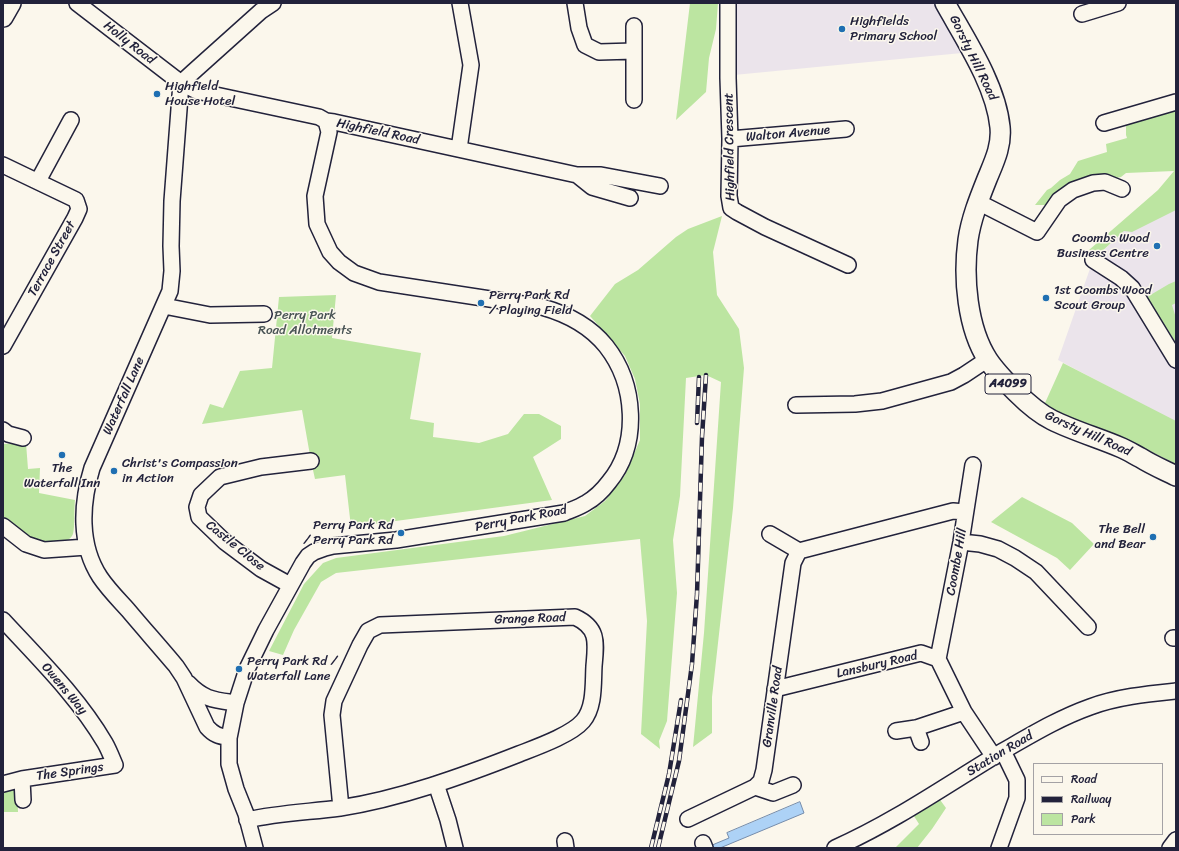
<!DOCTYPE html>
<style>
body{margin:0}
#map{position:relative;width:1179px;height:851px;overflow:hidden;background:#fbf7ec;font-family:Sriracha,sans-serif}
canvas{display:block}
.frame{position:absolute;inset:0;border:4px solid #22223b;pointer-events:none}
.legend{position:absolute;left:1033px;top:763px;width:130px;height:72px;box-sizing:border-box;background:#fbf7ec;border:1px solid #a4a2a5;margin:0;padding:5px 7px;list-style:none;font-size:12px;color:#22223b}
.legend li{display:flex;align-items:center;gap:8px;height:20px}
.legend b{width:20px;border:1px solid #a4a2a5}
</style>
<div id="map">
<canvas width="1179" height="851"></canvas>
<div class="frame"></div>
<ul class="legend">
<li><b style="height:5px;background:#fbf7ec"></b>Road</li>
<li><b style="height:5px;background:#22223b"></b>Railway</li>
<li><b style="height:11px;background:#bce5a1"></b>Park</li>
</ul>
</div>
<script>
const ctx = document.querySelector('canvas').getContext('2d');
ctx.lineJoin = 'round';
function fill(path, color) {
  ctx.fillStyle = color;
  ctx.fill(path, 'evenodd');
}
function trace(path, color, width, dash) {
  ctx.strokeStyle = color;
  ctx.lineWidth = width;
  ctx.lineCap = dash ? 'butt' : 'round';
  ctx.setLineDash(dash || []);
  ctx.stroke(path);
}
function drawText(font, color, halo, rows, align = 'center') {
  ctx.font = font + ' Sriracha,sans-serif';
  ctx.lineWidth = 3;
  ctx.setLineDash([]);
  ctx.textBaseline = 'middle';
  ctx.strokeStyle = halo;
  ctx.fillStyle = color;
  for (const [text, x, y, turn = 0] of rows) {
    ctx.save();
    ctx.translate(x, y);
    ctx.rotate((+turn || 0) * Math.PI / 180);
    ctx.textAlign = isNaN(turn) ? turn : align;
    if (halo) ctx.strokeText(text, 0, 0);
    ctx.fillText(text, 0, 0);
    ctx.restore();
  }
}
fill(new Path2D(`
 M735 3H801V4L935 3 962 53 734 75Z
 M1176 188V422L1058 360 1093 260 1140 216Z`), '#ebe4eb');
fill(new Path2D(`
 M690 3H718L716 29 709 58 706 92 676 120Z
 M1175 110 1176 116V210L1132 232 1124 231 1099 254 1089 250 1158 190 1174 171 1126 173 1121 177 1111 179 1105 175 1094 176 1049 205H1035L1047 190 1051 188 1060 180 1070 174 1078 161 1107 152 1106 144 1127 138 1126 135V126L1129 124Z
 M722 216 713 252 717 295 739 329 744 368 733 508 712 697V733L693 747 704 633 721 382 706 375 686 378 680 496 673 540 677 593 667 721 659 741 660 749 641 734 647 621 640 539 336 573 321 582 294 630 283 655 269 651 304 584 323 563 336 558 504 536 585 516 605 501 625 475 640 440V404L635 379 625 356 590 316 615 284 638 270 676 237 688 229Z
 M1176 281V303L1172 305 1176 318V343L1147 297 1169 284Z
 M336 295 332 338 421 353 410 419 434 423 433 437 479 443 508 434 524 414H539L561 426V439L533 457 552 500 351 527 345 475 315 479 311 461 302 410 202 424 210 404 223 408 240 371 272 368 279 297Z
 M1063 363 1176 421V464L1150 451 1057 412 1045 403Z
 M26 443 28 469 40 468 39 493 75 500C74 508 75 528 73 534 68 547 42 543 33 539 24 536 11 523 3 517V444Z
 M1022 497 1072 523 1094 544 1070 570 1057 558 991 522Z
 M17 787 18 812H3V789Z
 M938 797 946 808 932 829 917 848H895L919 824 912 813Z`), '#bce5a1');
const water = new Path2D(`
 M800 802 804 813 720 848H705L729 838 727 833Z`);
fill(water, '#add2f6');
trace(water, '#758cab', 1);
const minor = new Path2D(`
 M77 3 181 83 197 91 319 117 326 121 334 122 577 175H601L660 186
 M575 3 579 28 585 45 599 52 634 51
 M728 3V78L730 139 729 196 731 208 737 212 765 227 848 265
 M1082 14 1118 3
 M181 83 172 201 171 246 172 271 170 291 92 468C81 504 79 545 100 577 108 589 119 600 128 610 144 629 160 647 176 666L184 678 207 727C214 735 219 736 229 738
 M181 83 193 72 261 11 273 3
 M634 100V26
 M1104 123 1176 102
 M730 139 846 129
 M459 149 471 65 460 3
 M3 165 76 200 79 209 75 218 3 346
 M577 175 592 187 630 198
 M38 181 71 120
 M978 202 1037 232 1059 200 1073 190 1093 183 1105 182 1122 189
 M1093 260 1121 278 1132 288 1176 360
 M164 306 210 315 264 314
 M796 405 855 404 882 401 951 382 964 375 988 359
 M3 430 8 434 23 438
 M3 526 26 544 44 550 87 547
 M770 534 799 551
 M961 542 980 544 998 549 1015 558 1036 572 1088 627
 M290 585 261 569 225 542 199 517 197 507 201 495 220 477 261 467 311 461
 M3 620C39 659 78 697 105 743 109 750 112 758 115 765L22 779 23 800
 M1173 638H1176
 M938 659 961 542 973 465
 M188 683C204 700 215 700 236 703
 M775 689 921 653 938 659 964 712 994 757
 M916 728 921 742
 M896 731 916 728 964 712
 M3 784 22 779
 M436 784 448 820 455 848
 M755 787 773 793 793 785
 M688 819 755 787 761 781 764 770 793 563 799 551 953 511 965 512
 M247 820C278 813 309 812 340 808 399 799 463 776 519 754 537 747 571 735 583 721 595 707 593 683 594 666 596 643 599 628 575 617L380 625 368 631 360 645 334 701 332 715 341 808
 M565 841 566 848
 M703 843 705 848
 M255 848 246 814 236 789 229 764V738L236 703 247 669 266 630 303 563 308 556 314 552 325 548 333 546 396 540 564 513C571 510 580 507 586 503 595 498 603 490 609 482 640 444 636 384 606 346 589 325 567 314 542 307L379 282 354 273 339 262 330 252 317 224 315 196 329 132 326 121
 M835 848C894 822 948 784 1003 751 1031 735 1059 718 1090 707 1117 697 1147 694 1176 691
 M999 848 1017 798V780L1003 751
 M1170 848 1176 840`);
const major = new Path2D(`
 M945 3C965 39 996 85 1000 127 1002 146 994 162 987 179 979 199 971 219 968 240 963 277 967 328 988 360 996 372 1006 382 1016 392 1027 403 1038 413 1052 420 1074 431 1099 438 1122 448 1129 451 1135 455 1141 458 1152 465 1164 470 1176 476
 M3 17 11 3`);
trace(minor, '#22223b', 18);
trace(major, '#22223b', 22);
trace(minor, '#fbf7ec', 15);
trace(major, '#fbf7ec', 19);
const rail = new Path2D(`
 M697 423 699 377
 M651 848 669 774 681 700
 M658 848 679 761 692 664 697 594 702 437 706 375`);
trace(rail, '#22223b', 4.5);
trace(rail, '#fbf7ec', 3, [9]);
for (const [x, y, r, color] of [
 [842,29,4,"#1f6fb2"],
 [157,94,4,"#1f6fb2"],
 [1157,246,4,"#1f6fb2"],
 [1046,298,4,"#1f6fb2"],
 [481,303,4,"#1f6fb2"],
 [62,455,4,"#1f6fb2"],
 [114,471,4,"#1f6fb2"],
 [401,533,4,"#1f6fb2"],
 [1153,537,4,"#1f6fb2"],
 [239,669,4,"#1f6fb2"]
]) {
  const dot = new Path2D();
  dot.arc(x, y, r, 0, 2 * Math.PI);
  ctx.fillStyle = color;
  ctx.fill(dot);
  trace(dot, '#fbf7ec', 1.5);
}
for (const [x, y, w] of [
 [1008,384,46]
]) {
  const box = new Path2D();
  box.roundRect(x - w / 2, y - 10, w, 20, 3);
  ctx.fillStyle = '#fbf7ec';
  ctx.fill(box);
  trace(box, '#22223b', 1);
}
drawText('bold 12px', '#22223b', null, [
 ["A4099",1008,384]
]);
drawText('13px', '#22223b', '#fbf7ec', [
 ["Highfields",850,22],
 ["Primary School",850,37],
 ["Highfield",165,87],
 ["House Hotel",165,102],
 ["Coombs Wood",1149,239,"right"],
 ["Business Centre",1149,254,"right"],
 ["1st Coombs Wood",1054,291],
 ["Scout Group",1054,306],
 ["Perry Park Rd",489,296],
 ["/ Playing Field",489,311],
 ["Christ's Compassion",122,464],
 ["in Action",122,479],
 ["The",62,469,"center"],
 ["Waterfall Inn",62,484,"center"],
 ["Perry Park Rd",393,526,"right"],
 ["/ Perry Park Rd",393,541,"right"],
 ["The Bell",1145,530,"right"],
 ["and Bear",1145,545,"right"],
 ["Perry Park Rd /",247,662],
 ["Waterfall Lane",247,677]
], 'left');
drawText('13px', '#22223b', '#fbf7ec', [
 ["Holly Road",129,43,38],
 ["Gorsty Hill Road",973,58,64],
 ["Highfield Road",378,132,12],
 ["Walton Avenue",788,134,-5],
 ["Highfield Crescent",730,147,-91],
 ["Terrace Street",52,259,-61],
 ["Waterfall Lane",124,396,-66],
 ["Gorsty Hill Road",1088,434,24],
 ["Perry Park Road",521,519,-11],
 ["Castle Close",235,546,39],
 ["Coombe Hill",957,562,-80],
 ["Grange Road",530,619,-2],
 ["Lansbury Road",877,665,-13],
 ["Owens Way",64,689,50],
 ["Granville Road",773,707,-82],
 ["Station Road",1000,754,-31],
 ["The Springs",70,772,-8]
]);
drawText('13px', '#485354', '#fbf7ec', [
 ["Perry Park",305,316],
 ["Road Allotments",305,331]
]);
</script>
